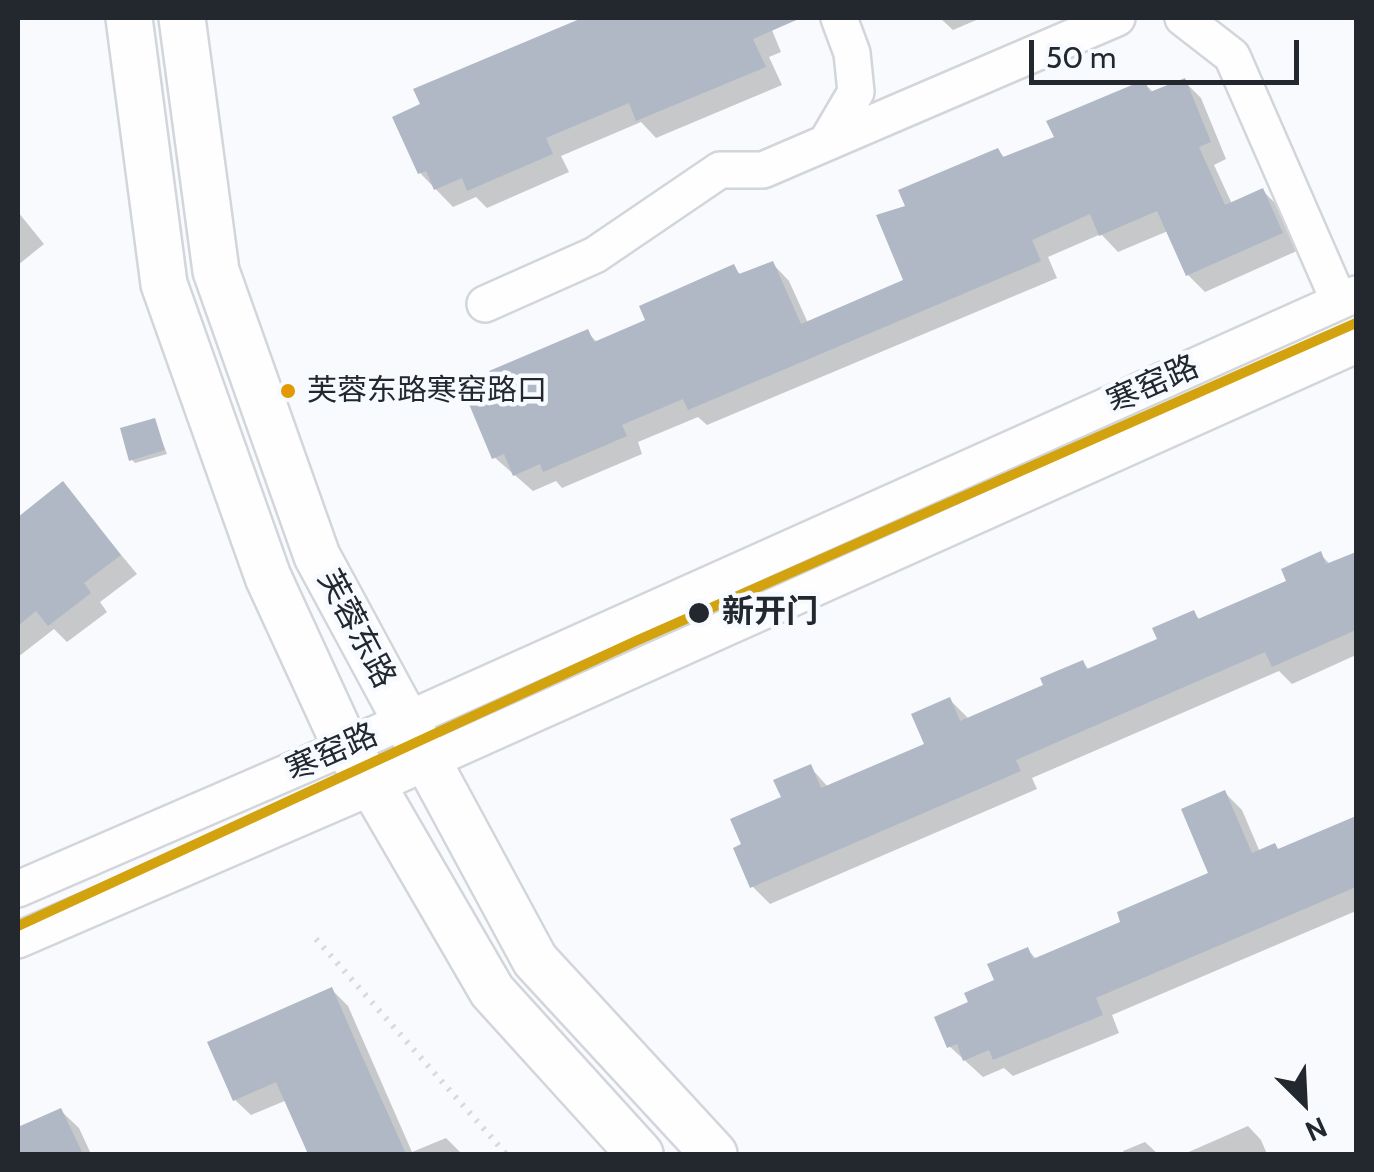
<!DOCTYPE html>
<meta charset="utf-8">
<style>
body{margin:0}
#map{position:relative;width:1374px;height:1172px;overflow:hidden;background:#f8fafd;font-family:Cabin,sans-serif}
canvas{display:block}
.frame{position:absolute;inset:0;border:20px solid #23272e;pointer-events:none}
.north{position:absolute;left:1254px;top:1052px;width:100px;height:100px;-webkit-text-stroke:8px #f7fafe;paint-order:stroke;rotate:156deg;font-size:28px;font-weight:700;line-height:40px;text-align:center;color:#23272e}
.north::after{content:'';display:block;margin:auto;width:35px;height:45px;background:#23272e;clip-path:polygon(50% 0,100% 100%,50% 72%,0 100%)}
.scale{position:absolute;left:1029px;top:40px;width:270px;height:45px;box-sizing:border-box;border:5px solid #23272e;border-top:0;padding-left:12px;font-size:30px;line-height:35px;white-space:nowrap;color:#23272e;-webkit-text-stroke:8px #f7fafe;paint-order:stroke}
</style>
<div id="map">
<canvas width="1374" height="1172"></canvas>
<div class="frame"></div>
<div class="north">N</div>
<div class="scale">50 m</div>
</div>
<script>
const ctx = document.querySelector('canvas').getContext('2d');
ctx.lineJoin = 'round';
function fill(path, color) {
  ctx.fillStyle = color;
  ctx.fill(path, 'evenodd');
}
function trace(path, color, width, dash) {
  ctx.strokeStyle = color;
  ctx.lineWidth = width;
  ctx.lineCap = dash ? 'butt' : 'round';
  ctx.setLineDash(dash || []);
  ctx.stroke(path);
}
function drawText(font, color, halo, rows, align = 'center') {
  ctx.font = font + ' Cabin,"Noto Sans SC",sans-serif';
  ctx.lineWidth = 9;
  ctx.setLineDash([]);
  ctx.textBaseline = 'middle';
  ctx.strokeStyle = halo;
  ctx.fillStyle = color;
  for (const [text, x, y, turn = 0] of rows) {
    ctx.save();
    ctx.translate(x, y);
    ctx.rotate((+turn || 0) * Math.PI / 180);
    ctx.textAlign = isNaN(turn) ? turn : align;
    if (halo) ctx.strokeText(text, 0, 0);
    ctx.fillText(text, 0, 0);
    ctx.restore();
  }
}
fill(new Path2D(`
 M588 18H767L781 52 769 57 782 85 656 138 641 122 561 156 569 172 487 208 476 197 453 207 420 173 424 105 417 90Z
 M940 18H981L953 30Z
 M1184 81 1201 98 1226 159 1214 165 1232 204 1263 191 1280 208 1299 250 1205 292 1188 275 1168 231 1118 252 1101 234 1048 257 1057 278 707 425 698 417 638 442 642 454 562 488 556 481 533 491 494 457 499 387 587 332 598 343 648 321 733 267 742 276 772 263 789 281 808 323 906 281 908 207 998 151 1006 159 1057 139 1144 83 1154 93Z
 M18 212 44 244 18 265Z
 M154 421 167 454 135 463 131 459Z
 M63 485 137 574 100 602 107 612 67 642 54 629 18 657V520Z
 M1320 554 1331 565 1356 554V655L1292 684 1279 671 1032 778 1037 789 770 904 752 886 744 845 810 767 829 788 927 745 950 700 969 719 1046 686 1083 663 1090 671 1160 640 1194 613 1200 620 1289 582Z
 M1225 793 1242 810 1260 852 1280 851 1356 819V911L1112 1015 1119 1033 1013 1076 1004 1068 983 1077 949 1046 972 1003 1028 950 1037 960 1124 923 1211 874Z
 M332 990 348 1006 412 1152 446 1138 462 1154H318L306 1142 287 1100 251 1115 235 1100Z
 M61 1111 79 1128 91 1154H18V1130Z
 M1248 1126 1261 1140 1267 1154H1184Z
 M1145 1142 1158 1154H1124L1123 1151Z`), '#0003');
fill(new Path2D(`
 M582 18H801L753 39 766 67 636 121 629 103 546 138 553 154 467 191 462 178 434 190 426 171 418 174 392 117 420 104 413 89Z
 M1185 78 1211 142 1199 147 1225 205 1263 188 1283 233 1186 276 1157 211 1099 236 1090 214 1032 240 1041 261 688 410 683 399 622 425 627 436 543 472 540 464 513 476 504 454 492 459 466 397 496 385 489 371 588 329 594 342 645 320 639 306 734 264 739 274 773 261 801 324 903 280 876 215 905 206 898 190 998 148 1003 157 1054 137 1046 121 1144 80 1150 92Z
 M155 418 165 450 129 461 120 428Z
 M63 481 121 555 84 583 91 593 48 626 36 611 18 626V517Z
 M1321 551 1326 564 1356 552V630L1272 667 1265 652 1016 760 1021 771 750 888 733 848 741 844 730 819 781 797 773 780 811 764 821 788 924 744 911 714 950 697 960 721 1043 685 1040 678 1083 660 1087 669 1157 639 1152 628 1194 610 1198 619 1286 581 1281 569Z
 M1225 790 1252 853 1275 843 1278 849 1356 816V887L1096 998 1103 1015 993 1060 989 1050 963 1061 957 1044 947 1048 934 1017 968 1002 964 993 994 980 987 964 1028 947 1033 959 1120 922 1117 912 1208 873 1181 809Z
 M332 987 362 1056 406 1154H308L276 1082 233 1101 207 1042Z
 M61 1108 83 1154H18V1127Z`), '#afb8c4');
const minor = new Path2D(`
 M1183 18 1232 56 1339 301
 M826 143 856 92 852 53 839 18
 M485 304 595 255 720 170H763L1117 18
 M18 889 346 747 1356 294
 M18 940 365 790 1356 345`);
const major = new Path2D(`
 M129 18 164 284 268 577 346 747 373 786 492 991 640 1154
 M182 18 216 271 317 556 535 960 714 1154`);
trace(minor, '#d2d5da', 40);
trace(major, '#d2d5da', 50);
trace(new Path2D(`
 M316 939 506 1154`), '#d8d9da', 6, [2.5, 8]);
trace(minor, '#fefeff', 35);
trace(major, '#fefeff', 45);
trace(new Path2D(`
 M18 926 636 641 1356 323`), '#d2a30e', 10);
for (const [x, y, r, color] of [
 [288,391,9,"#e29905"],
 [699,613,12,"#23272e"]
]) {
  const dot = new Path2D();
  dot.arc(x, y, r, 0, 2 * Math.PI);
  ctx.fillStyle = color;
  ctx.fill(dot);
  trace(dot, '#f7fafe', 4);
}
drawText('30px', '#23272e', '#f7fafe', [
 ["芙蓉东路寒窑路口",307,391]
], 'left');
drawText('32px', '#23272e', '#f7fafe', [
 ["寒窑路",1153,385,-24],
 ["芙蓉东路",356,629,62],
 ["寒窑路",332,753,-24]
]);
drawText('bold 32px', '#23272e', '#f7fafe', [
 ["新开门",722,613]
], 'left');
</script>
